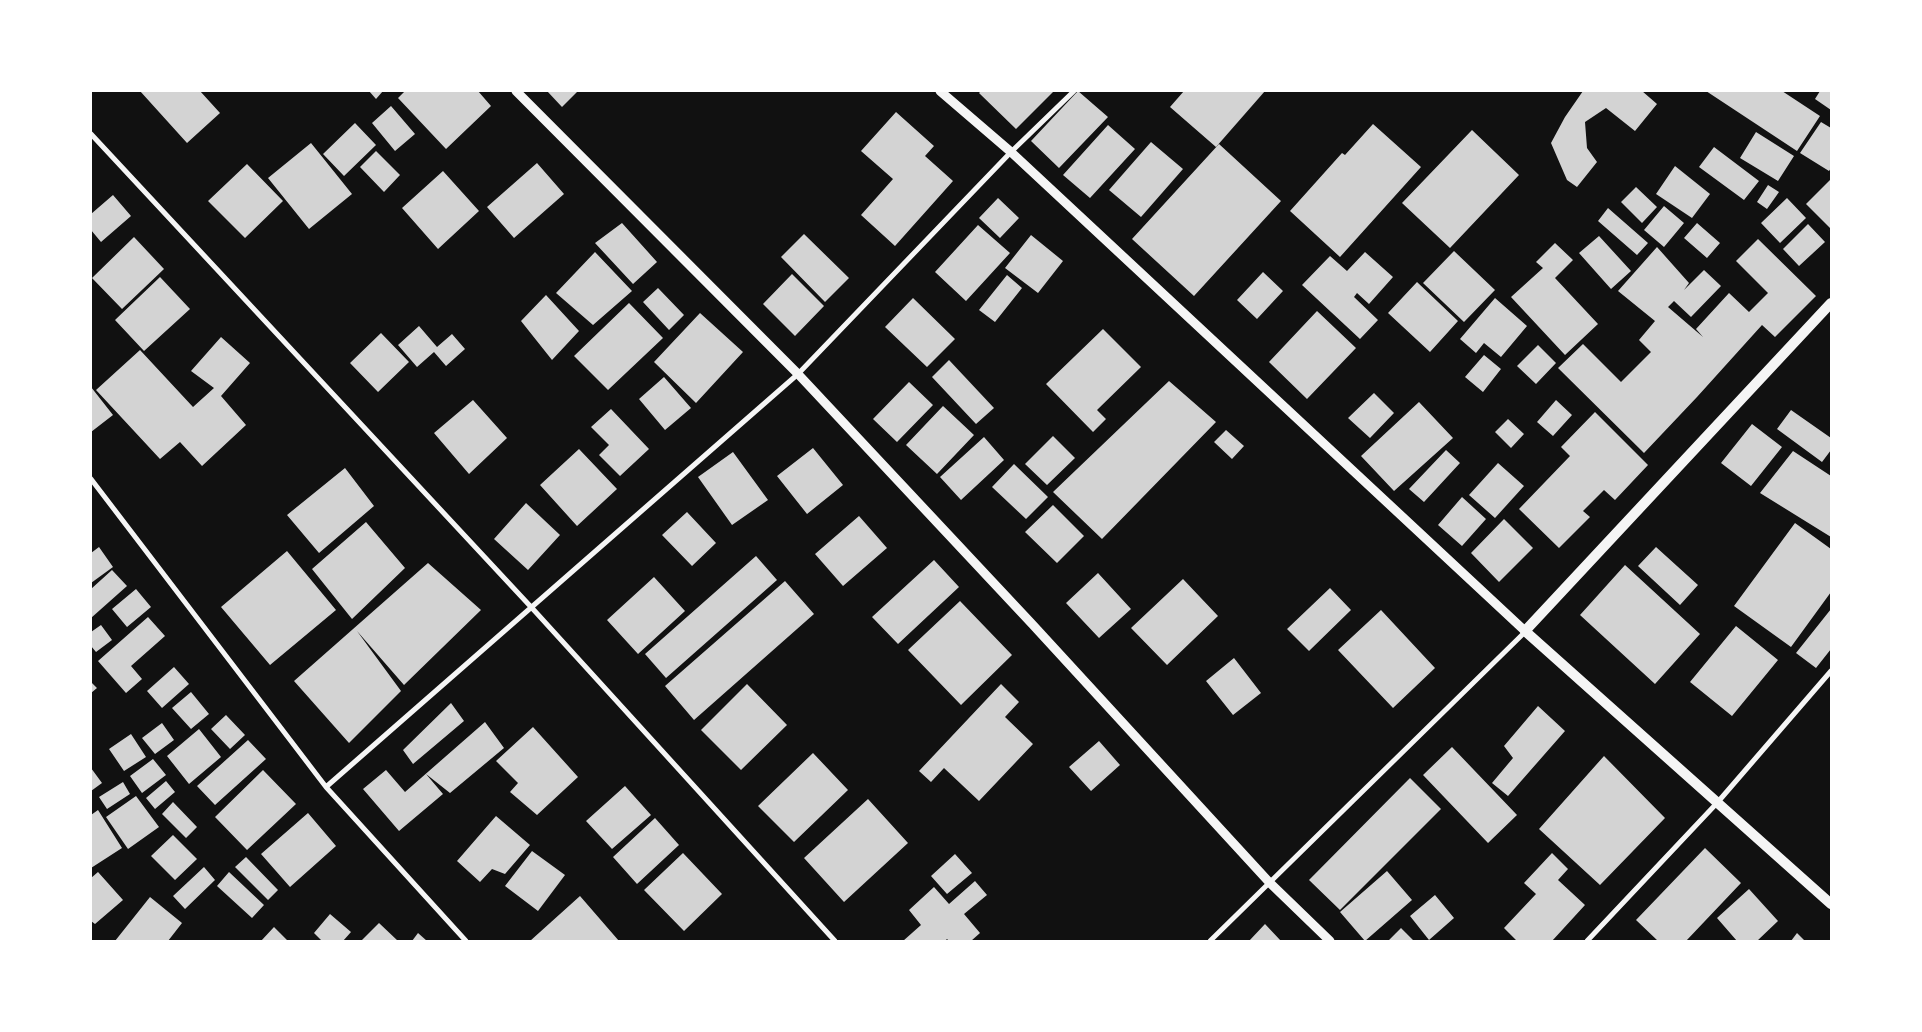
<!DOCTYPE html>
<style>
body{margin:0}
#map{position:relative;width:1922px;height:1032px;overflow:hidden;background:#111;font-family:"Asap Condensed",sans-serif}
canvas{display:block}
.frame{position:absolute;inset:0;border:92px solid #fff;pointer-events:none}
</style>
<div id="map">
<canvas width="1922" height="1032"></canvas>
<div class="frame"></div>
</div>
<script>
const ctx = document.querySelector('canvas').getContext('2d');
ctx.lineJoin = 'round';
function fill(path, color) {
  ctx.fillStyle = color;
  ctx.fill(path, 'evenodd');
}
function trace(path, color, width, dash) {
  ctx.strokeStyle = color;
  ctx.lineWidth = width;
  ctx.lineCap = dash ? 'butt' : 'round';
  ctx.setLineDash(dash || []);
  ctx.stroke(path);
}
fill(new Path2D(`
 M140 91H200L220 113 187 143Z
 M369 91H383L376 99Z
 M405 91H478L491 106 446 149 398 98Z
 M547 91H578L562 107Z
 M981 91H1054L1016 129 979 93Z
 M1078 91 1108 117 1059 168 1031 141Z
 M1184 91H1265L1216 147 1170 107Z
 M1583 91H1642L1657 104 1635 131 1606 108 1585 122 1587 148 1597 162 1577 187 1567 180 1551 143 1565 117Z
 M1706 91H1782L1820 116 1797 151Z
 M1820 91H1831V110L1815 99Z
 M391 106 415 134 395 151 372 123Z
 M896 112 934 146 925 156 953 181 895 246 861 215 893 179 861 151Z
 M1821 122 1831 128V168L1829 171 1800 153Z
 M355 123 376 145 344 176 323 154Z
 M1373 124 1421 167 1340 257 1290 211 1342 153 1345 155Z
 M1108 125 1135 149 1090 198 1063 175Z
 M1472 130 1519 175 1450 248 1402 203Z
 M1756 132 1794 156 1778 181 1740 158Z
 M1151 142 1183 169 1141 217 1109 190Z
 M311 143 352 194 309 229 268 178Z
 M1219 144 1281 201 1194 296 1132 239Z
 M1714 147 1759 181 1744 200 1699 167Z
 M376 151 400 175 384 192 360 167Z
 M537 163 564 194 514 238 487 207Z
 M247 164 283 201 245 238 208 201Z
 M1675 166 1710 194 1692 218 1656 194Z
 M443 171 479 211 438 249 402 208Z
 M1831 179V229L1806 204Z
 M1768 185 1779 192 1767 209 1757 202Z
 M1636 187 1657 207 1642 223 1621 202Z
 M113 195 131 216 101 242 91 230V214Z
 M998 198 1019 218 1000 238 979 218Z
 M1787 198 1806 218 1780 243 1761 223Z
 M1664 206 1684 223 1664 247 1644 230Z
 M1608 208 1648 243 1637 255 1598 221Z
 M622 223 657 262 633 284 595 243Z
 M1697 223 1720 243 1707 258 1684 238Z
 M1808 224 1825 242 1799 266 1783 249Z
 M978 225 1010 253 966 301 935 272Z
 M804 234 849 278 825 302 781 257Z
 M1031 235 1063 261 1038 293 1005 268Z
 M1599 236 1631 271 1611 289 1579 253Z
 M134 237 164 269 122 309 92 278Z
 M1758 239 1816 296 1775 337 1762 325 1697 397 1644 453 1558 368 1583 344 1621 382 1651 352 1639 340 1655 321 1618 291 1657 247 1689 283 1684 290 1704 270 1721 286 1691 317 1674 301 1668 307 1703 337 1696 329 1729 293 1749 312 1768 293 1736 261Z
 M1555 243 1573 260 1555 278 1598 324 1565 355 1511 297 1543 268 1536 262Z
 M1454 251 1495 290 1464 322 1423 283Z
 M595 252 632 291 593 325 556 293Z
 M1365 252 1393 277 1369 304 1357 293 1354 297 1378 320 1360 339 1302 285 1330 256 1347 271Z
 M1263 272 1283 291 1257 319 1237 300Z
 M792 274 824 306 795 336 763 304Z
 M1007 275 1022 288 995 322 979 310Z
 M160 277 190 309 144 351 115 320Z
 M1417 282 1458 321 1430 352 1388 313Z
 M658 288 684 315 669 330 643 302Z
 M546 295 579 331 552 360 521 321Z
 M913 298 955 339 927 367 885 327Z
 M1495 298 1527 326 1501 357 1484 343 1476 353 1460 339Z
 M629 303 663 338 608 390 574 356Z
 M1317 311 1356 348 1307 399 1269 362Z
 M700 313 743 352 696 403 654 362Z
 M419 326 437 347 452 334 465 349 446 366 434 352 417 367 398 345Z
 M1103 329 1141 367 1097 410 1106 419 1093 432 1046 384Z
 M381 333 409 362 378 392 350 363Z
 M221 337 250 363 221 396 246 425 202 466 180 442 160 459 96 390 140 350 193 407 214 388 191 371Z
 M1538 345 1556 363 1536 384 1517 366Z
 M1484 355 1501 369 1483 392 1465 377Z
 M949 360 994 408 976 424 932 377Z
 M664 377 691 408 665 430 639 399Z
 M1169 381 1216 422 1102 539 1053 492Z
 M909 382 933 405 897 442 873 419Z
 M91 387 113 415 91 432Z
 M1374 393 1394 413 1370 438 1348 418Z
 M473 400 507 438 469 474 434 433Z
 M1556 400 1572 415 1553 436 1537 422Z
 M1419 402 1453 438 1394 491 1361 456Z
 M943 406 974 435 937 474 906 445Z
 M611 409 649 449 620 476 599 455 609 445 591 427Z
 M1791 410 1831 438V450L1822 462 1777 429Z
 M1595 412 1648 465 1615 500 1604 490 1583 511 1590 517 1559 548 1519 509 1570 456 1561 447Z
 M1508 419 1524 434 1511 448 1495 432Z
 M1752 424 1782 447 1751 486 1721 463Z
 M1226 430 1244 446 1232 459 1214 442Z
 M1053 436 1075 458 1047 485 1025 464Z
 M984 437 1004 460 961 500 940 477Z
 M813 448 843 485 807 514 777 476Z
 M579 449 617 489 577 526 540 485Z
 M1446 450 1460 463 1424 502 1409 489Z
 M1793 451 1831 476V537L1760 493Z
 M733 452 768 500 732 525 698 477Z
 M1498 463 1524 486 1495 518 1469 495Z
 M1014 464 1048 497 1026 519 992 487Z
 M345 468 374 506 319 553 287 515Z
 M1462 497 1486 519 1462 546 1438 525Z
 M526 503 560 535 528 570 494 539Z
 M1053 505 1084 536 1057 563 1025 532Z
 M687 512 716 543 692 566 662 535Z
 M859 516 887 548 843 586 815 554Z
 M1504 519 1533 548 1499 582 1471 553Z
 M366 522 405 568 352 619 312 569Z
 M1795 523 1831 549V592L1791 647 1734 606Z
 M99 547 113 567 91 583V553Z
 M1656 547 1698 585 1680 605 1638 566Z
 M287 551 336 610 270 665 221 607Z
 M756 556 777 580 666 678 645 654Z
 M934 560 959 587 898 644 872 617Z
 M428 563 481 610 404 685 357 631 401 691 349 743 294 681Z
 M1625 565 1700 634 1655 684 1580 615Z
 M112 570 127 586 91 618V589Z
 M1098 573 1131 609 1099 638 1066 603Z
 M654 577 685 611 638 654 607 620Z
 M1183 579 1218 616 1167 665 1131 628Z
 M785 581 814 614 694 720 665 686Z
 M1330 588 1351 610 1309 651 1287 629Z
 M136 589 151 607 127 627 112 609Z
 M960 601 1012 655 961 705 908 650Z
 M1831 609V649L1816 668 1796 653Z
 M1381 610 1435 668 1393 708 1338 650Z
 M148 617 165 636 131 666 142 679 126 693 98 661Z
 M101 625 112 640 96 652 91 646V632Z
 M1736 626 1778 660 1732 716 1690 682Z
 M1234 658 1261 693 1233 715 1206 681Z
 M174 667 189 684 162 708 147 691Z
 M91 682 97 688 91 693Z
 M747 684 787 725 741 770 701 730Z
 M1001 684 1019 702 1005 717 1033 744 979 801 944 768 931 782 919 771Z
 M191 692 209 714 191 729 172 708Z
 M451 703 464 721 413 764 403 750Z
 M1538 706 1565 731 1508 796 1492 783 1513 758 1504 746Z
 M226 715 245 735 230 749 211 729Z
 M485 722 504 748 450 793 426 774 443 794 399 831 363 789 386 770 405 792Z
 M162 723 174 740 155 754 142 738Z
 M533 727 578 777 537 815 510 792 518 783 496 761Z
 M199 729 221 757 189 784 167 756Z
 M131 734 146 757 124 771 109 749Z
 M248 740 266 759 215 805 197 786Z
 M1099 741 1120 765 1091 791 1069 767Z
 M1452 747 1517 815 1488 843 1423 775Z
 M813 753 848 790 794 842 758 806Z
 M1604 756 1665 818 1600 885 1539 829Z
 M153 759 166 775 142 793 130 776Z
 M91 768 102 783 91 791Z
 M263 770 296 804 247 850 215 817Z
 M1410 778 1441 809 1340 910 1309 880Z
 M166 781 175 792 155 809 146 798Z
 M123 782 130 794 107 809 99 797Z
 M625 786 651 815 612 849 586 821Z
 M136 796 159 827 128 849 106 817Z
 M868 799 908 843 844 902 804 858Z
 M173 802 197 827 186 838 162 814Z
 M98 810 122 848 91 868V815Z
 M308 813 336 846 290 887 261 854Z
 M496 816 530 845 505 874 492 869 480 882 457 861Z
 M655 818 679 845 637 884 613 857Z
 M173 835 197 859 175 880 151 856Z
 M1705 848 1741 883 1686 941H1658L1636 920Z
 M532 851 565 875 538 911 505 886Z
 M683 853 722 894 684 931 644 890Z
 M1552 853 1568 869 1558 880 1585 905 1552 941H1517L1504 928 1536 894 1524 883Z
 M955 854 972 873 947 894 931 876Z
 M246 857 278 890 268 900 235 867Z
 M204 867 215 880 185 909 173 896Z
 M1387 871 1412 900 1365 941 1340 912Z
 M98 872 123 900 95 924 91 921V878Z
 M229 872 264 905 252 918 217 886Z
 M975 881 987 895 964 914 980 933 971 941H949L947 939 945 941H903L921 925 909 910 934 887 949 904Z
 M1749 889 1778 921 1757 941H1737L1717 918Z
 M1435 895 1454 918 1429 940 1410 916Z
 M580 896 619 941H530Z
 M150 897 182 923 168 941H115Z
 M330 914 351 932 343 941H322L314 933Z
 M379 923 398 941H361Z
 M1265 924 1281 941H1249Z
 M274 927 288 941H261Z
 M1401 928 1414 941H1388Z
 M418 933 427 941H412Z
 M1797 933 1805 941H1791Z`), '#d3d3d3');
trace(new Path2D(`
 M91 134 532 608 835 941
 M91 479 326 787 466 941
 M326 787 798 374 1011 152 1074 91
 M1210 941 1525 632
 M1587 941 1717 803 1831 671`), '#f5f5f5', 5);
trace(new Path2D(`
 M516 91 798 374 1033 625 1269 882 1330 941
 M940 91 1011 152 1525 631`), '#f5f5f5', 9);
trace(new Path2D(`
 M1831 303 1525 631 1831 904`), '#f5f5f5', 10);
</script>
